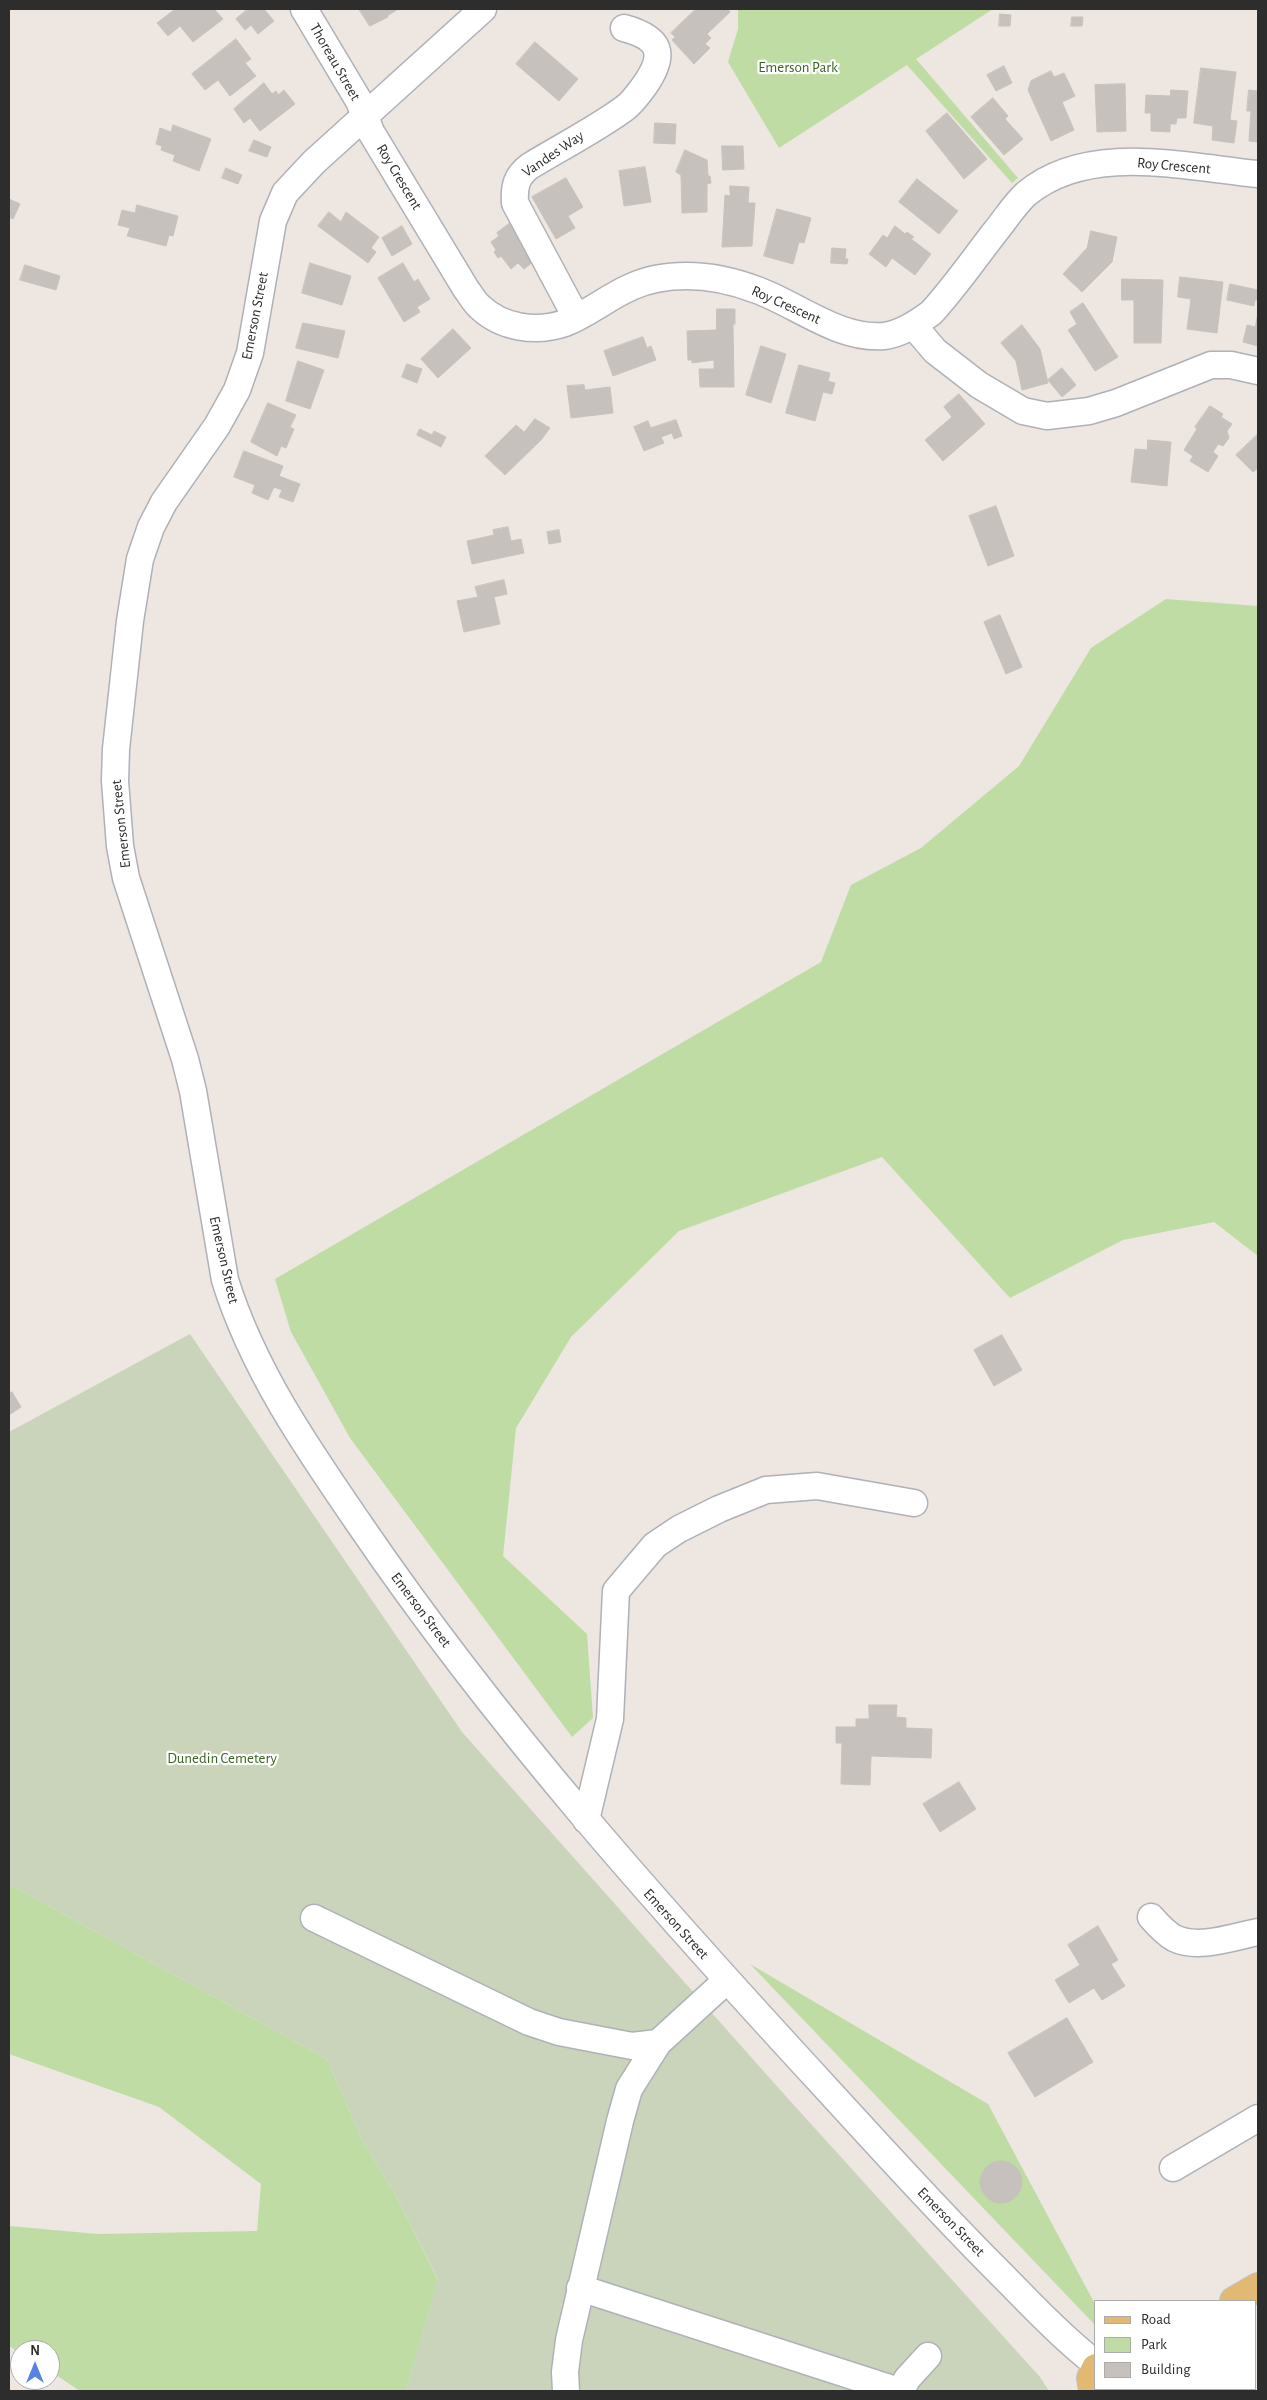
<!DOCTYPE html>
<style>
body{margin:0}
#map{position:relative;width:1267px;height:2400px;overflow:hidden;background:#ede6e1;font-family:"Alegreya Sans",sans-serif}
canvas{display:block}
.frame{position:absolute;inset:0;border:10px solid #2d2d2d;pointer-events:none}
.legend{position:absolute;left:1094px;top:2300px;width:162px;height:90px;box-sizing:border-box;background:#fff;border:1px solid #ababab;margin:0;padding:6px 9px;list-style:none;font-size:15px;color:#2d2d2d}
.legend li{display:flex;align-items:center;gap:10px;height:25px}
.legend b{width:25px;border:1px solid #ababab}
.north{position:absolute;left:10px;top:2340px;width:50px;height:50px;box-sizing:border-box;background:#fff;border:1px solid #ababab;border-radius:50%;rotate:0deg;font-size:14px;font-weight:700;line-height:20px;text-align:center;color:#2d2d2d}
.north::after{content:'';display:block;margin:auto;width:18px;height:22px;background:#5683e5;clip-path:polygon(50% 0,100% 100%,50% 72%,0 100%)}
</style>
<div id="map">
<canvas width="1267" height="2400"></canvas>
<div class="frame"></div>
<ul class="legend">
<li><b style="height:6px;background:#e1b972"></b>Road</li>
<li><b style="height:14px;background:#bfdca5"></b>Park</li>
<li><b style="height:14px;background:#c6c1bc"></b>Building</li>
</ul>
<div class="north">N</div>
</div>
<script>
const ctx = document.querySelector('canvas').getContext('2d');
ctx.lineJoin = 'round';
function fill(path, color) {
  ctx.fillStyle = color;
  ctx.fill(path, 'evenodd');
}
function trace(path, color, width, dash) {
  ctx.strokeStyle = color;
  ctx.lineWidth = width;
  ctx.lineCap = dash ? 'butt' : 'round';
  ctx.setLineDash(dash || []);
  ctx.stroke(path);
}
function drawText(font, color, halo, rows, align = 'center') {
  ctx.font = font + ' "Alegreya Sans",sans-serif';
  ctx.lineWidth = 4.5;
  ctx.setLineDash([]);
  ctx.textBaseline = 'middle';
  ctx.strokeStyle = halo;
  ctx.fillStyle = color;
  for (const [text, x, y, turn = 0] of rows) {
    ctx.save();
    ctx.translate(x, y);
    ctx.rotate((+turn || 0) * Math.PI / 180);
    ctx.textAlign = isNaN(turn) ? turn : align;
    if (halo) ctx.strokeText(text, 0, 0);
    ctx.fillText(text, 0, 0);
    ctx.restore();
  }
}
fill(new Path2D(`
 M738 9H993L916 59 1018 178 1012 183 907 65 779 148 728 62 738 29Z
 M1166 599 1258 606V1256L1214 1222 1123 1240 1010 1298 882 1157 679 1231 571 1337 516 1428 503 1556 587 1634 593 1718 572 1737 350 1438 291 1332 275 1279 821 962 851 885 921 848 1019 766 1091 648Z
 M9 1884 327 2059 361 2138 397 2197 438 2280 406 2391H80L50 2371V2350H20V2353L9 2346V2226L98 2234 257 2231 261 2184 159 2107 9 2054Z
 M750 1964 988 2104 1096 2306V2326Z`), '#bfdca5');
fill(new Path2D(`
 M190 1334 462 1732 783 2093 1040 2377 1049 2391H406L438 2279 397 2197 361 2138 327 2059 9 1884V1432Z`), '#cad4bb');
const building = new Path2D(`
 M172 9H214L223 19 193 42 180 26 168 36 157 23 174 10Z
 M248 9H264L274 21 258 34 251 25 245 30 236 19Z
 M359 9H398L387 16 388 17 370 26Z
 M696 9H728L730 12 707 34 711 38 705 44 710 48 694 64 672 40 675 37 671 33Z
 M1000 14 1011 15 1010 26H999Z
 M1072 17H1083L1082 26H1071Z
 M236 39 251 59 245 63 256 76 230 96 218 80 205 90 192 74Z
 M535 42 578 79 559 101 516 64Z
 M1004 66 1012 83 996 91 987 75Z
 M1201 68 1236 72 1230 120 1237 121 1234 143 1212 140 1213 126 1194 123Z
 M1051 71 1054 77 1064 73 1075 96 1062 102 1074 130 1051 141 1028 90 1031 81Z
 M264 83 272 94 276 91 278 95 284 90 295 104 260 131 250 118 244 123 234 109Z
 M1125 84 1126 131 1097 132 1095 85Z
 M1171 90 1188 91 1186 118H1177L1176 124H1170V132L1151 131V113H1145L1146 95 1170 96Z
 M1249 90 1258 91V142L1249 141 1251 111H1247Z
 M993 98 1008 116 1005 119 1023 139 1004 155 971 117Z
 M947 113 987 159 964 179 926 131Z
 M655 123 676 124 675 144 654 143Z
 M173 125 211 139 199 171 173 161 175 155 161 150 162 146 156 144 160 128 171 132Z
 M254 140 271 147 267 157 249 151Z
 M722 146H743L744 169 723 170Z
 M685 150 707 160 708 176H710L711 183 707 184V212L682 213 681 175 676 172Z
 M645 167 651 202 624 206 619 171Z
 M226 168 242 175 238 184 222 178Z
 M566 178 583 207 568 216 575 228 556 239 532 197Z
 M917 179 958 211 939 234 899 202Z
 M730 186 749 187 748 203H755L752 246 722 247 725 195 730 196Z
 M9 199 20 204 13 219 9 217Z
 M137 205 178 216 173 236 169 235 166 246 127 236 130 228 118 225 122 210 135 213Z
 M777 209 811 218 804 243 799 242 793 264 764 256Z
 M329 212 341 222 346 212 379 237 371 248 376 252 368 263 318 226Z
 M510 223 522 238 519 240 534 261 524 269 518 263 511 269 501 256 498 258 494 252 496 250 491 242 499 236 497 233Z
 M402 226 412 244 392 256 382 238Z
 M895 226 905 234 907 232 914 237 911 239 931 254 915 275 892 258 886 267 869 254 883 235 887 238Z
 M1091 231 1117 237 1112 262 1082 292 1063 274 1087 248Z
 M832 248 846 249 845 259H848L847 264 831 263Z
 M310 263 351 276 342 305 302 293Z
 M403 263 414 282 418 279 430 299 417 307 420 312 404 322 378 278Z
 M25 265 60 276 56 290 20 280Z
 M1180 277 1223 282 1217 333 1187 329 1191 299 1178 297Z
 M1122 279 1163 280 1161 343H1134V300H1122Z
 M1230 284 1258 290V300H1255L1254 306 1227 300Z
 M1083 303 1118 357 1095 371 1068 330 1077 324 1070 312Z
 M717 309H735V324H733L734 387H700L699 369H714V360L692 363V360H688L687 331 716 330Z
 M1258 313V346L1243 342 1247 325 1255 327Z
 M303 323 345 331 338 358 296 348Z
 M1022 325 1040 349 1048 383 1022 390 1016 361 1001 343Z
 M453 329 471 348 438 378 421 359Z
 M643 337 647 348 651 346 656 360 613 376 604 351Z
 M761 346 786 354 771 403 746 395Z
 M298 361 324 370 310 409 286 401Z
 M407 364 422 369 417 383 402 377Z
 M799 365 830 373 828 381 835 383 832 394 823 392 815 421 786 413Z
 M1062 368 1076 385 1062 397 1048 380Z
 M584 385 585 390 610 387 613 413 571 418 567 386Z
 M959 394 985 424 943 461 925 440 952 417 944 407Z
 M268 403 296 415 290 427 294 429 286 448 281 446 277 456 251 442Z
 M1210 406 1223 414 1221 417 1232 424 1227 431 1229 438 1223 446 1218 444 1213 452 1218 456 1208 472 1190 461 1193 456 1184 450 1197 429 1195 427Z
 M535 419 550 428 541 440 505 475 485 456 516 425 524 432Z
 M676 420 682 436 674 439 672 433 661 437 664 443 644 451 639 439 653 434 651 428Z
 M648 421 653 434 639 439 634 427Z
 M420 429 432 435 434 431 446 437 441 447 417 435Z
 M1258 434V468L1253 472 1236 455Z
 M1148 440 1171 442 1167 486 1131 482 1135 449 1147 450Z
 M244 451 283 466 279 476 300 484 293 502 279 497 282 490 274 487 268 500 252 493 255 485 234 477Z
 M996 506 1014 556 988 566 969 516Z
 M508 527 511 541 521 539 524 553 472 564 467 541 494 535 493 530Z
 M559 530 561 542 549 544 547 532Z
 M504 580 507 594 494 597 500 624 464 632 457 601 478 597 475 587Z
 M1000 615 1022 667 1006 674 984 622Z
 M1002 1335 1022 1370 994 1386 974 1350Z
 M12 1392 21 1407 9 1415V1394Z
 M869 1705H897L896 1717 906 1718V1728L932 1729 931 1758 871 1756 870 1785 841 1784 842 1743H836V1727H856V1719H869Z
 M959 1782 976 1809 940 1832 923 1804Z
 M1098 1926 1118 1960 1111 1964 1125 1986 1102 2000 1094 1988 1069 2003 1055 1980 1080 1965 1068 1945Z
 M1067 2018 1093 2062 1035 2097 1008 2053Z
 M980 2182a21 21 0 1 1 42 0a21 21 0 1 1-42 0Z`);
fill(building, '#c6c1bc');
trace(building, '#c8c2bb', 1);
const minor = new Path2D(`
 M304 9 359 101 371 132 466 289C470 294 474 302 480 307 502 328 536 333 565 323 588 314 608 297 631 287 648 279 669 276 687 276 710 276 736 282 757 290 798 305 839 340 884 336 901 334 917 323 931 313 954 288 974 259 995 232 1005 220 1014 205 1026 194 1088 142 1185 167 1258 174
 M483 9 314 162 285 193 273 221 250 353 237 390 217 426 164 502 151 527 140 559 130 621 116 749 115 781 120 846 126 878 185 1059 193 1091 225 1280C253 1370 307 1448 360 1525 497 1726 661 1909 826 2088 881 2148 936 2209 994 2267 1027 2300 1059 2335 1096 2364
 M576 317 515 203C514 187 516 176 530 166 561 147 595 130 625 108 633 102 639 93 645 85 667 53 660 38 624 28
 M913 325 935 351 979 385 1023 411 1047 416 1089 411 1116 403 1211 365H1231L1258 371
 M586 1820 610 1719 616 1591 655 1545 679 1529 719 1509 766 1490 817 1486 914 1503
 M1151 1917C1158 1925 1165 1933 1174 1938 1198 1950 1233 1937 1258 1932
 M314 1918 529 2022 559 2032 632 2046 658 2043
 M1173 2168 1258 2118
 M580 2288 899 2391
 M566 2391 565 2372 569 2340 620 2121 629 2089 658 2043 727 1980
 M901 2391 907 2379 928 2356`);
const major = new Path2D(`
 M1234 2301 1258 2287
 M1093 2391 1091 2378 1096 2368
 M1135 2391 1136 2389`);
trace(minor, '#aeb1b7', 29);
trace(major, '#c4c4c4', 30);
trace(minor, '#fff', 26);
trace(major, '#e1b972', 28);
drawText('15px', '#2d2d2d', '#fff', [
 ["Thoreau Street",335,62,60],
 ["Vandes Way",553,154,-34],
 ["Roy Crescent",1174,166,5],
 ["Roy Crescent",399,177,59],
 ["Roy Crescent",786,305,24],
 ["Emerson Street",255,316,-79],
 ["Emerson Street",121,824,-96],
 ["Emerson Street",224,1260,77],
 ["Emerson Street",421,1610,53],
 ["Emerson Street",676,1924,48],
 ["Emerson Street",951,2222,46]
]);
drawText('15px', '#396324', '#fff', [
 ["Emerson Park",798,67],
 ["Dunedin Cemetery",222,1758]
]);
</script>
